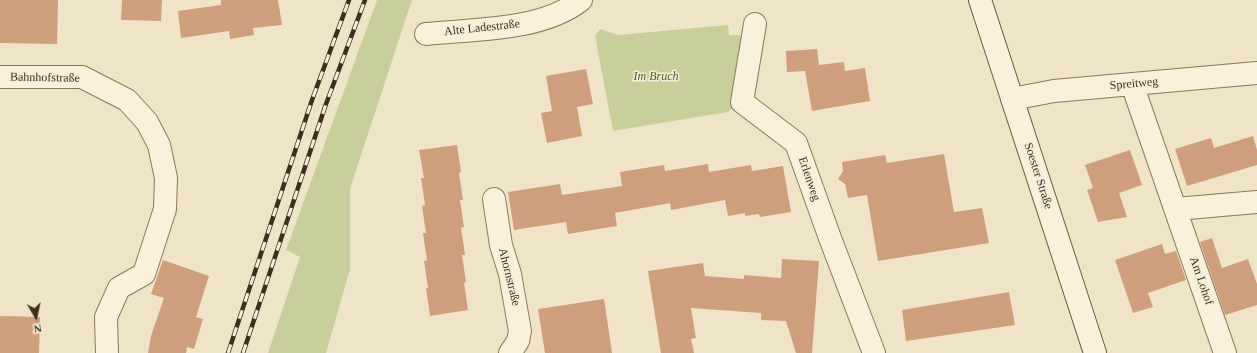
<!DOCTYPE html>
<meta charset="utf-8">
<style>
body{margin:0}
#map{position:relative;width:1257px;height:353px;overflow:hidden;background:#f0e4c8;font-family:Georgia,serif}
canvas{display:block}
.north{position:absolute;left:16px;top:297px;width:40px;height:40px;-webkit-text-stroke:3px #f7eed8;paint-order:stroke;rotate:171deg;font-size:11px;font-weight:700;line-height:16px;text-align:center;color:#3d2e20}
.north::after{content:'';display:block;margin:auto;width:14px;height:18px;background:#3d2e20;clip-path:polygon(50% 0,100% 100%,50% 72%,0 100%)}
</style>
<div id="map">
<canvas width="1257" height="353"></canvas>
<div class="north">N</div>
</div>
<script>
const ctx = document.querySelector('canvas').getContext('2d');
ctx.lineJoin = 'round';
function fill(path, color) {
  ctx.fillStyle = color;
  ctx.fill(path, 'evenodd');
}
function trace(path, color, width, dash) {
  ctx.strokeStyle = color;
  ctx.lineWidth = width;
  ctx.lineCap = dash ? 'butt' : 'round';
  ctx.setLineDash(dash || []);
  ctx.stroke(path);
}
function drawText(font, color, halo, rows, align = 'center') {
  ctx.font = font + ' Georgia,serif';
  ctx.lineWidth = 3;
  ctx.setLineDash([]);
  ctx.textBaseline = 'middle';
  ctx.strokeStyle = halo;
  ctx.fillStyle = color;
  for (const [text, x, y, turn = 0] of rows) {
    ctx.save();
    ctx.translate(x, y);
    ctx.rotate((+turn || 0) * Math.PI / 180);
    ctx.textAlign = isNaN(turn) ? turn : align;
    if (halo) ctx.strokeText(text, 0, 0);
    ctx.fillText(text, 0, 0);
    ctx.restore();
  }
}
fill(new Path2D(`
 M377 0H412L350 189V269L326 353H268L300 257 286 250Z
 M728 25 729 35H739L747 41 735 106 728 112 613 131 595 36 600 29 618 35Z`), '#c9cf9b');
fill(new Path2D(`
 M0 0H58L57 44 0 43Z
 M122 0H162L161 21 121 20Z
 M221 0H278L282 25 253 28 254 35 230 39 229 31 181 38 178 11 221 5Z
 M817 49 819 65 844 62 845 71 865 68 870 101 812 111 805 71 787 72 786 51Z
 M586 69 593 104 577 107 582 136 547 143 541 113 552 111 546 76Z
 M1253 136 1257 150V165L1187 186 1175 149 1211 138 1214 148Z
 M457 145 461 172 459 173 463 200H460L464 227 461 228 465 255H462L466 282 464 283 468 310 430 316 426 288H428L424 261 427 260 423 233H426L422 206 425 205 421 178H424L419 150Z
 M1130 150 1142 185 1119 193 1127 217 1098 222 1087 190 1093 188 1085 165Z
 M944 154 954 212 982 208 989 243 878 261 867 195 848 198 845 184 838 179 843 171 842 162 885 155 887 163Z
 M708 164 709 172 751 165 752 171 783 166 791 212 760 217 759 214 745 216V213L728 216 725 200 671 210 670 203 615 213 617 226 568 234 566 222 514 230 508 192 560 184 562 195 622 186 620 172 664 165 665 171Z
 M1212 238 1222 268 1248 259 1257 284V305L1225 315 1200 242Z
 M1162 244 1165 254 1176 251 1186 280 1148 293 1153 307 1133 313 1115 260Z
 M782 259 819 261 812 353H796L786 321 761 320V313L691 308 696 338 691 339 694 353H661L648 271 703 263 705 276 744 279V275L781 278Z
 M163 260 209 276 196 317 203 319 194 349 187 347 186 353H148L151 336 164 298 151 294Z
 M1009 292 1015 325 906 341 902 310Z
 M604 299 612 353H545L538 309Z
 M0 316 40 317 39 353H0Z`), '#cf9f7d');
const street = new Path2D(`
 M755 24 742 102 796 143 830 238 874 353
 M426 34C475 29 542 31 581 0
 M0 77H82L127 100 147 122 159 145 166 178 165 209 144 274 119 288 106 317 107 353
 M1132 84 1225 353
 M1012 99 1054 91 1257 73
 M494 199 501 245 510 274 520 331 518 341 510 353
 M1176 209 1257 202`);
const secondary = new Path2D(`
 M980 0 1095 353`);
trace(street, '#8d765c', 24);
trace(secondary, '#6f573f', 24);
trace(street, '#faf1dc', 22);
trace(secondary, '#faf1dc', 22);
const rail = new Path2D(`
 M228 353 312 100 349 0
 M243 353 326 104 365 0`);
trace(rail, '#3d2e20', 4.5);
trace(rail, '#f7eed8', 3, [9]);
drawText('12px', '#3d2e20', '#f7eed8', [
 ["Alte Ladestraße",482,28,-6],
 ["Bahnhofstraße",45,78,1],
 ["Spreitweg",1134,84,-5],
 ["Soester Straße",1038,176,72],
 ["Erlenweg",809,179,71],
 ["Ahornstraße",509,277,76],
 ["Am Lohof",1201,281,71]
]);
drawText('italic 12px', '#4d5a26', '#f7eed8', [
 ["Im Bruch",656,77]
]);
</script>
